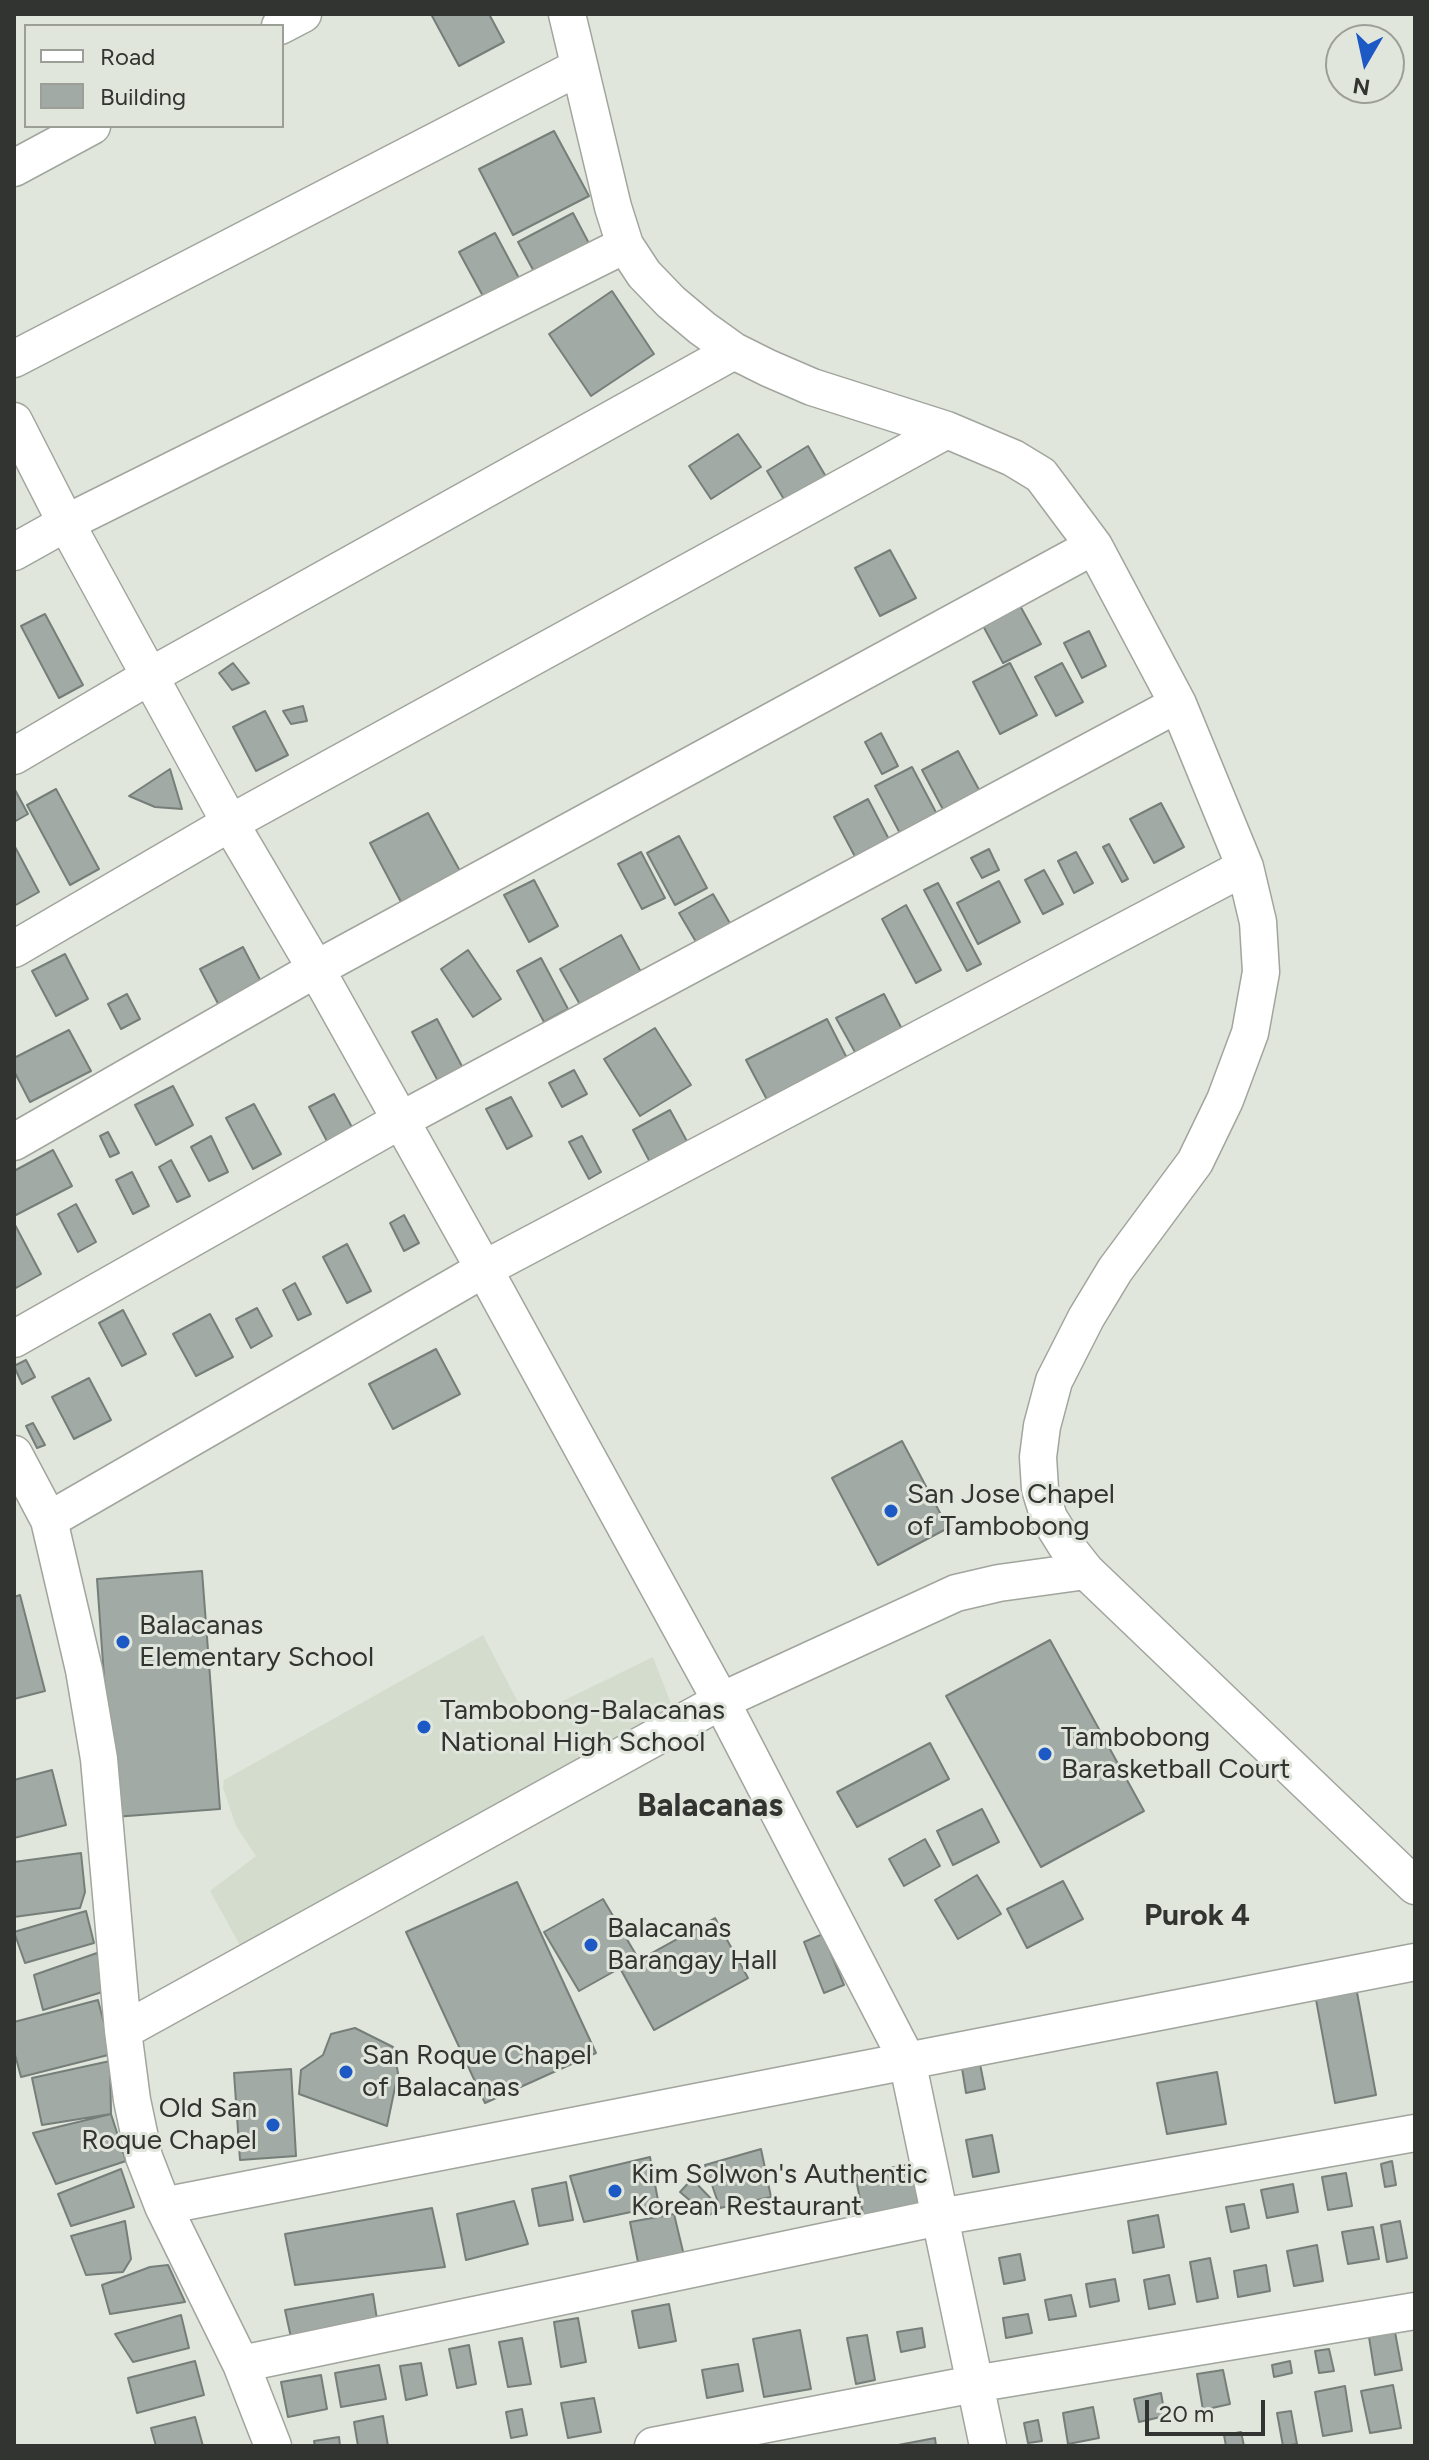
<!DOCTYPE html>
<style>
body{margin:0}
#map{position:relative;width:1429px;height:2460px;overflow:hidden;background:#e1e6dd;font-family:Figtree,sans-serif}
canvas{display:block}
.frame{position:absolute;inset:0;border:16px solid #323431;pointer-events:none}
.legend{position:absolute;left:24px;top:24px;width:260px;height:104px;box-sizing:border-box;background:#e1e6dd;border:2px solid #9b9f98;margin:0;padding:10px 14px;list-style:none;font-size:24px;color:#323431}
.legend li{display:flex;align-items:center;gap:16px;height:40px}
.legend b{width:40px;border:2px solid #9b9f98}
.north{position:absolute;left:1325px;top:24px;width:80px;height:80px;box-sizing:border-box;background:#e1e6dd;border:2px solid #9b9f98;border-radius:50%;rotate:189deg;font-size:22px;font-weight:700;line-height:32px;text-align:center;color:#323431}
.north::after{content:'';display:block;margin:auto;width:28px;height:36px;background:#1c59c5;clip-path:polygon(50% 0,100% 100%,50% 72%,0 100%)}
.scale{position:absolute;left:1145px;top:2400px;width:120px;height:36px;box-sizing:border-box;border:4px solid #323431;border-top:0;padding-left:10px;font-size:24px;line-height:28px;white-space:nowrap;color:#323431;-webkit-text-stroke:6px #e1e6dd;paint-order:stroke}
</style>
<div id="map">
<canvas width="1429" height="2460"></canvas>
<div class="frame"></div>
<ul class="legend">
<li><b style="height:10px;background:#fff"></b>Road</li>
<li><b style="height:22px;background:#a2aaa5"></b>Building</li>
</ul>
<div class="north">N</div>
<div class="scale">20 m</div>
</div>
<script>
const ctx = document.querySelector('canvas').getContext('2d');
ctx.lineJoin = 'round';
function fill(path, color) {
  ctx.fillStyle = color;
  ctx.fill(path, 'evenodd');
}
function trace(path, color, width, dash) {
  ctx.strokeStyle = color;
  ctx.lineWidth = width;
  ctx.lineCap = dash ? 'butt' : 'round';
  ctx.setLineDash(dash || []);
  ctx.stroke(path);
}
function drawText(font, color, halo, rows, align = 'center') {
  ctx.font = font + ' Figtree,sans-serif';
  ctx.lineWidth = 6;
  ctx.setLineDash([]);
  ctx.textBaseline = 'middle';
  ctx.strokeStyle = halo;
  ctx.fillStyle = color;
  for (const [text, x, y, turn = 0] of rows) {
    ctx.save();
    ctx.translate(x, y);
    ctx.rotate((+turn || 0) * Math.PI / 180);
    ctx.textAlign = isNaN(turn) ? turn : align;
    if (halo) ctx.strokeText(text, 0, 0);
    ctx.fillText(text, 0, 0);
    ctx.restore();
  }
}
fill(new Path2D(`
 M483 1635 518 1702 529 1699 542 1711 653 1657 675 1714 246 1956 210 1891 256 1856 236 1826 223 1788 224 1780Z`), '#d3dccd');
const building = new Path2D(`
 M431 14H489L504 42 459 66Z
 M554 131 589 196 513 235 479 169Z
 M573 213 593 251 538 279 518 242Z
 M495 233 520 280 484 298 459 252Z
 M612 291 654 354 591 396 549 334Z
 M738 434 761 467 711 499 689 466Z
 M808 446 832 487 791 511 767 471Z
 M890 550 916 598 880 616 855 568Z
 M1018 602 1041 644 1003 663 981 622Z
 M45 614 83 685 59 698 21 626Z
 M1089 631 1106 666 1082 678 1064 643Z
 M233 663 249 683 232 690 219 673Z
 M1010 663 1037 715 1000 734 973 682Z
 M1062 663 1083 702 1056 716 1035 677Z
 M303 706 307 721 291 724 283 711Z
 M265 711 288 755 256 771 233 727Z
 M881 733 898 766 882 774 865 742Z
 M958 751 983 797 947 817 922 770Z
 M912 767 940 820 903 839 875 786Z
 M170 769 182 809 155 807 129 796Z
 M14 788 28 814 14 822Z
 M56 789 99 869 70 885 27 805Z
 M868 799 894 849 860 866 834 817Z
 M1161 803 1184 847 1154 863 1130 819Z
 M428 813 460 871 401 902 370 843Z
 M679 836 707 888 675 905 647 853Z
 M1109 844 1128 879 1122 882 1103 847Z
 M14 845 39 892 14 906Z
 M989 849 999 870 982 878 971 858Z
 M641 852 665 898 642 909 618 864Z
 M1076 852 1093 883 1074 893 1058 861Z
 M1044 870 1063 904 1043 914 1025 880Z
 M534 880 558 926 529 942 504 895Z
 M999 881 1020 922 978 944 957 903Z
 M938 883 981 964 967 971 924 890Z
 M713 894 735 932 702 952 679 913Z
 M906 905 941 970 916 983 882 919Z
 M621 935 647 983 587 1017 560 969Z
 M243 947 268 995 225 1017 200 969Z
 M468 950 501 999 473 1017 441 969Z
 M65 954 88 999 56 1016 32 971Z
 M541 958 568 1009 544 1022 517 971Z
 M127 994 140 1019 121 1029 108 1004Z
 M884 994 906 1037 860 1061 836 1018Z
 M437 1019 464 1070 439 1083 412 1032Z
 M827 1019 853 1070 773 1111 746 1060Z
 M655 1028 691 1085 640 1116 604 1059Z
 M69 1030 91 1071 30 1102 14 1071V1058Z
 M574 1070 587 1094 562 1107 549 1083Z
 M173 1086 193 1125 156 1145 135 1105Z
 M334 1094 353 1129 328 1143 309 1107Z
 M511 1097 532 1136 507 1149 486 1109Z
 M254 1104 281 1154 253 1169 226 1118Z
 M670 1110 689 1145 651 1164 633 1130Z
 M108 1132 119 1153 110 1157 100 1136Z
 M211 1136 228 1172 209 1181 191 1147Z
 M582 1136 601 1172 589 1179 569 1142Z
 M53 1150 72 1186 14 1216V1171Z
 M171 1160 190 1196 177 1202 159 1167Z
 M132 1172 149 1206 133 1214 116 1180Z
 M76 1204 96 1242 78 1252 58 1214Z
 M404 1215 419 1243 404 1251 390 1223Z
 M14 1223 41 1274 16 1288 14 1284Z
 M347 1244 371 1291 347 1303 323 1257Z
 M295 1283 311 1314 298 1320 283 1290Z
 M257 1308 272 1336 251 1348 236 1319Z
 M123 1310 146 1354 122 1366 99 1323Z
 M210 1314 233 1357 196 1376 173 1334Z
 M436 1349 460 1394 393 1429 369 1384Z
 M26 1360 35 1377 22 1384 14 1366Z
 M89 1378 111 1420 74 1439 52 1397Z
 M33 1423 45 1445 37 1448 26 1426Z
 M902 1441 948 1528 878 1565 832 1478Z
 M202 1571 220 1809 114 1817 97 1579Z
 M20 1595 45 1691 14 1699V1597Z
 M1050 1640 1144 1811 1041 1867 946 1696Z
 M930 1743 949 1779 857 1827 837 1792Z
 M52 1770 66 1825 14 1838V1780Z
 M982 1809 999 1842 953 1865 937 1831Z
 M925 1839 940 1866 904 1886 889 1859Z
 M81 1853 85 1892 80 1908 14 1917V1862Z
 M977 1875 1001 1914 958 1939 935 1900Z
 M1063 1881 1083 1919 1027 1948 1007 1909Z
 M517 1882 596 2053 485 2103 406 1932Z
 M603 1899 638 1958 579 1991 544 1932Z
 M86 1911 94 1943 25 1963 14 1932Z
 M715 1918 748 1978 654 2030 621 1970Z
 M823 1934 844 1985 824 1993 804 1942Z
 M97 1953 109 1990 43 2010 34 1975Z
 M1356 1987 1376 2095 1335 2103 1315 1994Z
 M98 2000 112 2054 21 2077 14 2051V2022Z
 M355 2028 393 2047 398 2073 387 2126 299 2094 301 2070 323 2055 331 2034Z
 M979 2059 985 2089 966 2093 961 2062Z
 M110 2061 111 2114 42 2125 32 2078Z
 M291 2069 296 2156 240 2160 234 2073Z
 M1217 2072 1226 2124 1167 2134 1157 2083Z
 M111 2114 126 2161 56 2184 33 2133Z
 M992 2135 999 2172 973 2177 966 2140Z
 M761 2149 771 2197 720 2208 705 2165Z
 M650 2157 659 2206 584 2222 570 2176Z
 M1392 2161 1396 2185 1385 2187 1381 2164Z
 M918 2163 927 2213 865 2224 855 2174Z
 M121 2169 134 2207 71 2226 58 2194Z
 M1346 2173 1352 2206 1328 2210 1322 2177Z
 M692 2179 720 2208 708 2216 680 2192Z
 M566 2182 573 2220 539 2226 532 2189Z
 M1293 2184 1298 2212 1267 2218 1261 2190Z
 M514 2201 528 2244 466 2260 457 2214Z
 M1244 2204 1249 2228 1231 2232 1226 2207Z
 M432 2208 445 2267 295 2285 285 2234Z
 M674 2214 686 2264 640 2272 630 2222Z
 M1158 2215 1164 2247 1133 2253 1128 2221Z
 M125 2221 131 2259 123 2272 86 2275 71 2236Z
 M1400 2221 1407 2258 1387 2262 1381 2225Z
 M1373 2227 1379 2259 1348 2264 1342 2232Z
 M1317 2245 1323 2281 1294 2286 1287 2251Z
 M1020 2254 1025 2280 1004 2284 999 2258Z
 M1210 2258 1218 2298 1197 2302 1190 2262Z
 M168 2265 185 2302 110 2314 102 2285 150 2267Z
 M1266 2265 1270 2291 1238 2297 1234 2271Z
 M1169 2275 1175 2304 1149 2309 1144 2280Z
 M1115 2279 1119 2301 1090 2307 1086 2284Z
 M373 2294 378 2326 292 2342 285 2310Z
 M1071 2295 1076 2316 1049 2320 1045 2300Z
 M669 2304 676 2341 639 2348 632 2311Z
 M1028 2314 1032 2333 1006 2338 1003 2318Z
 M181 2315 189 2348 133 2362 115 2334Z
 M578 2318 586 2362 561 2367 554 2322Z
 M922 2328 925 2347 901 2352 897 2332Z
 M800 2330 811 2389 764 2397 753 2339Z
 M1395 2332 1402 2370 1375 2375 1369 2337Z
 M867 2335 875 2380 856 2384 847 2338Z
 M522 2338 531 2384 508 2387 499 2342Z
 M469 2345 476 2384 457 2388 449 2349Z
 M1329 2349 1334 2371 1319 2373 1315 2351Z
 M195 2361 204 2395 137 2413 128 2378Z
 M1290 2361 1292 2373 1274 2377 1272 2365Z
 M421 2363 427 2395 406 2400 400 2366Z
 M738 2364 743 2391 707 2398 702 2370Z
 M379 2365 386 2399 341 2407 335 2373Z
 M1223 2370 1230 2404 1203 2410 1197 2374Z
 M321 2375 327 2409 288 2417 281 2382Z
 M1393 2385 1401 2428 1370 2433 1361 2391Z
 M1345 2386 1352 2431 1323 2436 1315 2392Z
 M1161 2393 1165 2416 1139 2422 1134 2399Z
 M594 2398 601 2432 568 2438 561 2403Z
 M1093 2407 1099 2438 1068 2444 1063 2413Z
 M522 2409 527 2435 511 2438 506 2412Z
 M1291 2411 1297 2444 1283 2446 1277 2413Z
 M383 2416 388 2446H358L354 2422Z
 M195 2417 203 2446H156L151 2428Z
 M1038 2420 1042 2441 1028 2443 1024 2423Z
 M1241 2432 1244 2446H1226L1224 2435Z
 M339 2437 340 2446H315L314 2441Z
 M935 2438 936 2446H893Z`);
fill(building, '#a2aaa5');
trace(building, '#767e79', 2);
const street = new Path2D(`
 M567 14 613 207 625 245 644 274 671 302 702 328 734 351 768 368 812 387 947 430 1013 458 1041 475 1094 546 1178 704 1245 867 1258 922 1261 972 1250 1033 1225 1100 1195 1162 1115 1270 1086 1318 1054 1381 1042 1426 1038 1457 1040 1489 1049 1518 1067 1547 1086 1571 1415 1886
 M280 26 303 14
 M14 168 92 126
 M14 359 579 67
 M14 421 66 523 230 823 316 969 484 1269 721 1701 907 2060 988 2446
 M14 552 66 523 625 245
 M14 756 150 676 734 351
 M14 949 230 823 947 430
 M14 1142 316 969 1094 546
 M14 1339 401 1120 1178 704
 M14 1454 49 1520 84 1670 99 1759 123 2031 132 2100 144 2157 163 2206 241 2364 273 2446
 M49 1520 484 1269 1245 867
 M123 2031 721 1701 956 1593 999 1583 1086 1571
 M163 2206 1415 1962
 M241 2364 940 2217 1415 2133
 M653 2446 974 2384 1415 2311`);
trace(street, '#a0a59d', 39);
trace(street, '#fff', 36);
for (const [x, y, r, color] of [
 [891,1511,8,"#1c59c5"],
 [123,1642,8,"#1c59c5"],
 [424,1727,8,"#1c59c5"],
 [1045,1754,8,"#1c59c5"],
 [591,1945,8,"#1c59c5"],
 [346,2072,8,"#1c59c5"],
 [273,2125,8,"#1c59c5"],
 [615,2191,8,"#1c59c5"]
]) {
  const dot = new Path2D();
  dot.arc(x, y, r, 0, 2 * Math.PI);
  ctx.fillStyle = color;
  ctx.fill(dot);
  trace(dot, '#e1e6dd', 3);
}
drawText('28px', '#323431', '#e1e6dd', [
 ["San Jose Chapel",907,1495],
 ["of Tambobong",907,1527],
 ["Balacanas",139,1626],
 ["Elementary School",139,1658],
 ["Tambobong-Balacanas",440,1711],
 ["National High School",440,1743],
 ["Tambobong",1061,1738],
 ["Barasketball Court",1061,1770],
 ["Balacanas",607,1929],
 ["Barangay Hall",607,1961],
 ["San Roque Chapel",362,2056],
 ["of Balacanas",362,2088],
 ["Old San",257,2109,"right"],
 ["Roque Chapel",257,2141,"right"],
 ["Kim Solwon's Authentic",631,2175],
 ["Korean Restaurant",631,2207]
], 'left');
drawText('bold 30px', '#323431', '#e1e6dd', [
 ["Purok 4",1197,1916]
]);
drawText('bold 32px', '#323431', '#e1e6dd', [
 ["Balacanas",710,1807]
]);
</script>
